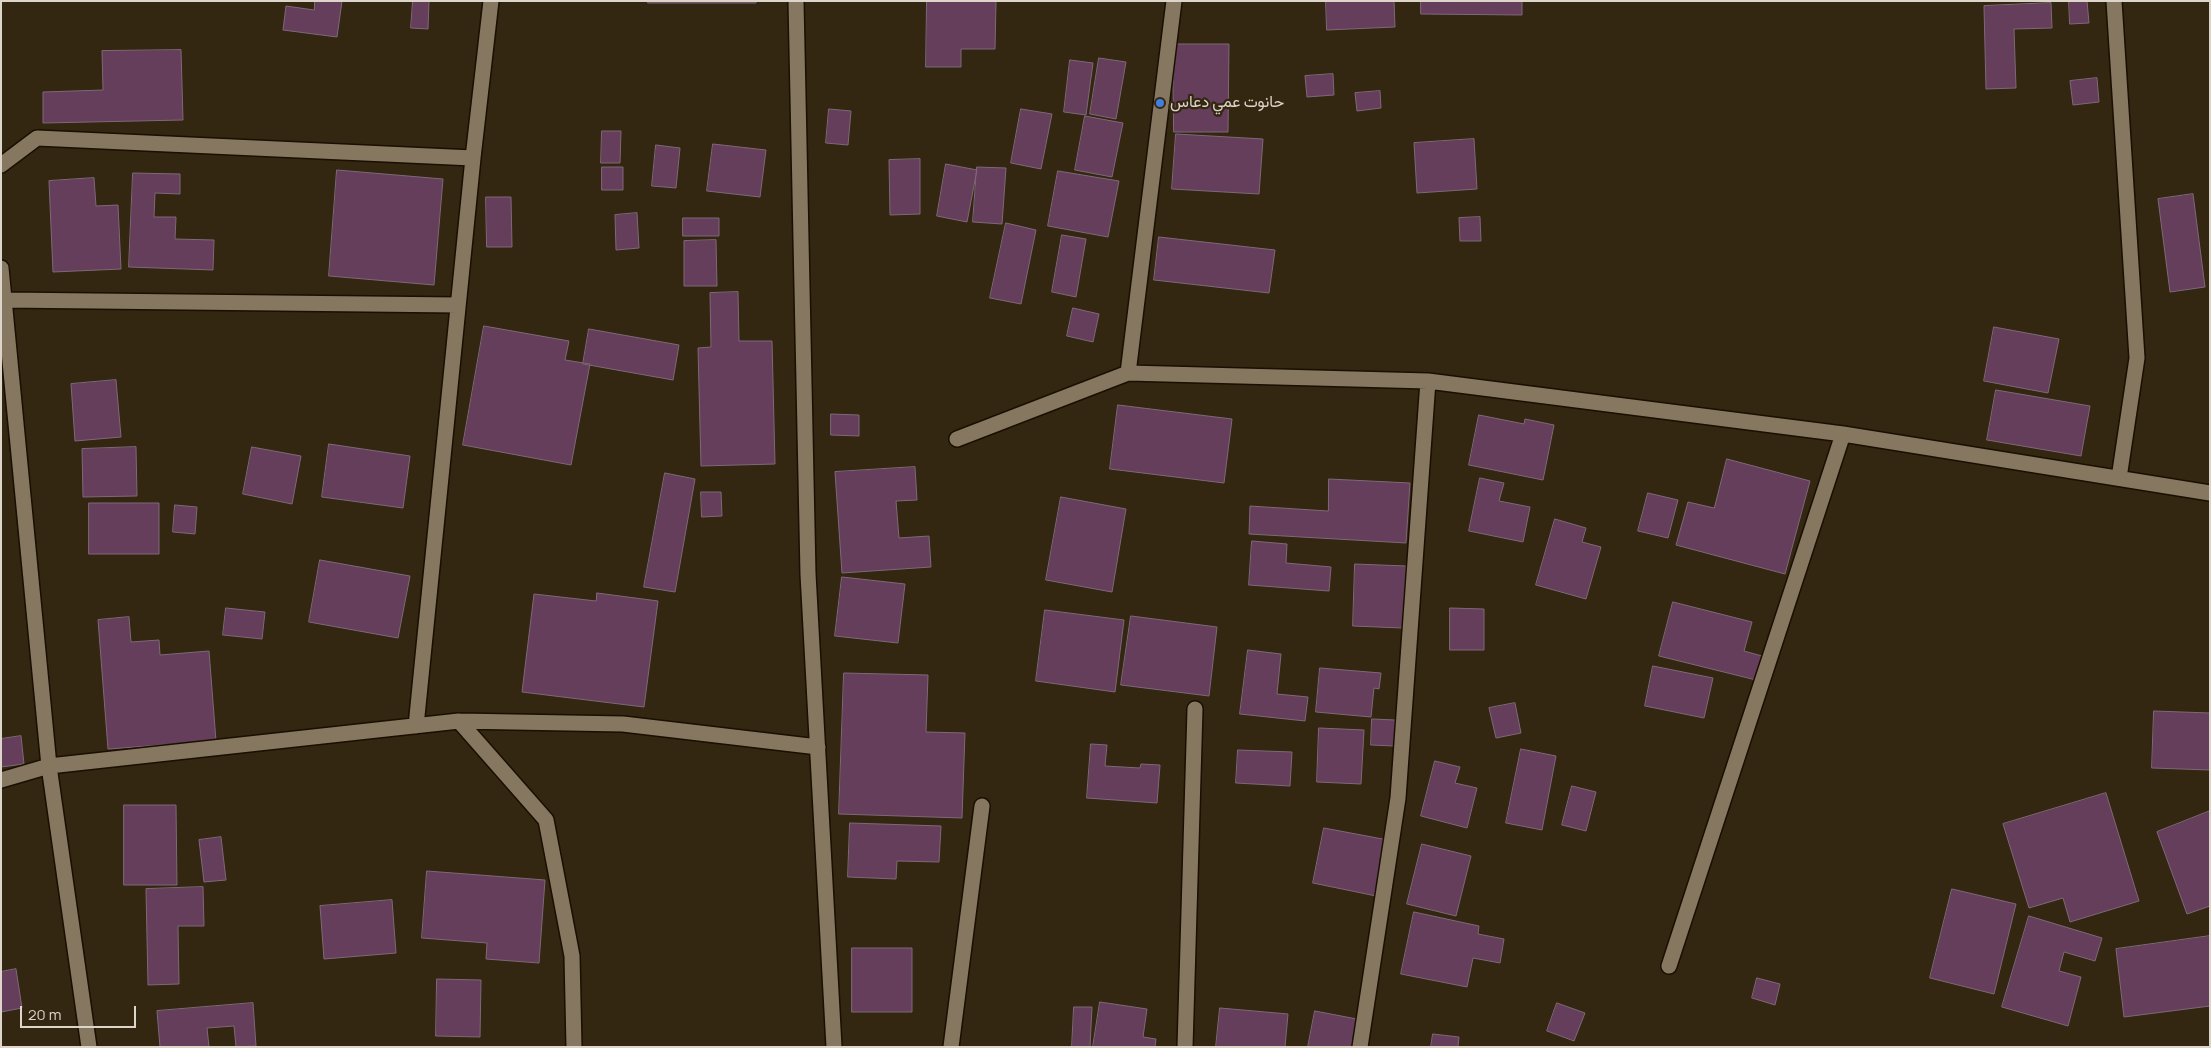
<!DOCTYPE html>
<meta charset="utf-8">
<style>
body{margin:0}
#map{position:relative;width:2211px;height:1048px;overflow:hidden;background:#332712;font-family:Manrope,sans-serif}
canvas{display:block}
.frame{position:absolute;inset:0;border:2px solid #ddd5c9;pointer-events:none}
.scale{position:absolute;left:20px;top:1006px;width:116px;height:22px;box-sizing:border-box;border:2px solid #ddd5c9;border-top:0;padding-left:6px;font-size:15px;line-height:18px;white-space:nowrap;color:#ddd5c9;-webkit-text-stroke:4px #332712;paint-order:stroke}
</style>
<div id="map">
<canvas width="2211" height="1048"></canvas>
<div class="frame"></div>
<div class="scale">20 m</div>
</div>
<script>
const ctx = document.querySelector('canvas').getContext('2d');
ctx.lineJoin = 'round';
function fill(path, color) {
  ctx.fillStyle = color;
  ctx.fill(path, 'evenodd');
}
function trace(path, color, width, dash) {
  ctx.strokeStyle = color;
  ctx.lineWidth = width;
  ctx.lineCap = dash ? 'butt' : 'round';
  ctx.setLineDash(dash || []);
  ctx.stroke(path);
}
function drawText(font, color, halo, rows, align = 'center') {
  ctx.font = font + ' Manrope,Vazirmatn,sans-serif';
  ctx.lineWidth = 4.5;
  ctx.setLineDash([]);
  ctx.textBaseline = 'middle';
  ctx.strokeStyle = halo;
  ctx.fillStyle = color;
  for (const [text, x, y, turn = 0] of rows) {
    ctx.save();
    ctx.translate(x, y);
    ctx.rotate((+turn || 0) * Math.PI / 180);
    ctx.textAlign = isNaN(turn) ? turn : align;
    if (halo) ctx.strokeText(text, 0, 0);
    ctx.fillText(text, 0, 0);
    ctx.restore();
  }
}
const building = new Path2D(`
 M315 1H342L337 37 283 30 286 6 314 10Z
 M413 1H429L428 29 411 28Z
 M648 1H756V3H648Z
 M927 1H996L995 49H961V67H926Z
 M1326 1H1394L1395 27 1327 30Z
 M1421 1H1522V15L1421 14Z
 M2069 1H2087L2089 23 2070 24Z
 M2051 3 2052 28 2014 29 2016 88 1986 89 1984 6Z
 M1173 44H1229L1228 132H1174Z
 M181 50 183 120 43 123V92L103 90 102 51Z
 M1099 58 1126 62 1116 119 1090 114Z
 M1070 60 1093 63 1086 115 1064 112Z
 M1333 74 1334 95 1307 97 1305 76Z
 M2097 78 2099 102 2073 105 2070 81Z
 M1380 91 1381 108 1357 111 1355 93Z
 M829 109 851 111 848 145 826 143Z
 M1021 109 1052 114 1041 169 1011 163Z
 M1085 116 1123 123 1112 177 1075 170Z
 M602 131H621L620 163H601Z
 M1176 134 1263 139 1259 194 1172 189Z
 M1474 139 1477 189 1417 193 1414 143Z
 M713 144 766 150 760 197 707 191Z
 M656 145 680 148 676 188 652 186Z
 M920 159V214L890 215 889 160Z
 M946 164 977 170 967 222 937 216Z
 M602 167H623V190H602Z
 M977 167 1006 168 1002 224 973 222Z
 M337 170 443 179 434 285 329 276Z
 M1058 171 1119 181 1108 237 1048 226Z
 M133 173 180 174V194L155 193 154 217H176L175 239 214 240 213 270 129 267Z
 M94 178 96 206 118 205 121 269 53 272 49 181Z
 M2193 194 2205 287 2170 292 2158 199Z
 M486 197H511L512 247H487Z
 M637 213 639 248 616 250 615 215Z
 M1480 217 1481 241H1460L1459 218Z
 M683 218H719V236H683Z
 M1006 223 1036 230 1021 304 990 298Z
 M1062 235 1086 239 1076 297 1052 292Z
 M1159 237 1275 250 1269 293 1154 280Z
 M716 240 717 286H684V241Z
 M738 292 739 341H772L775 464 701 466 698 348 711 347 710 293Z
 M1073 308 1099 314 1093 342 1067 336Z
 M484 326 569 341 565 360 590 364 571 465 463 445Z
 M1994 327 2059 339 2048 393 1984 381Z
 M589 329 679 345 673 380 583 364Z
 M116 380 121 437 75 441 71 384Z
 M1996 390 2090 406 2081 456 1987 440Z
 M1118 405 1232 419 1224 483 1110 469Z
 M831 414 859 415V436L831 435Z
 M1479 415 1524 424 1525 419 1554 425 1543 480 1469 465Z
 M329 444 410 456 403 508 322 497Z
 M136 447 137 496 83 497 82 449Z
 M252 447 301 456 292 504 243 494Z
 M1727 459 1810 481 1785 574 1676 545 1688 502 1714 508Z
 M915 467 917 500 896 501 899 538 929 536 931 567 842 573 835 472Z
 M665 473 695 479 675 592 644 587Z
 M1480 478 1504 483 1499 501 1530 507 1523 542 1469 531Z
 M1329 479 1410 483 1406 543 1249 534 1250 506 1328 511Z
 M701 492H721L722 516 702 517Z
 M1648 493 1678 500 1668 538 1638 531Z
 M1061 497 1126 509 1112 592 1046 580Z
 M89 503H159V554H89Z
 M175 505 197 507 195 534 173 532Z
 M1555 519 1586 528 1582 542 1601 547 1586 599 1536 585Z
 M1252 541 1287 544 1286 563 1331 567 1329 591 1249 585Z
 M320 560 410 576 398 638 309 622Z
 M1355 564 1406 566 1402 628 1353 626Z
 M842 577 905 584 898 643 835 636Z
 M597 593 658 601 644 707 522 692 534 594 596 601Z
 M1673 602 1752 622 1744 651 1762 656 1756 680 1659 656Z
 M226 608 265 612 262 639 223 635Z
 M1450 608 1484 609V650H1450Z
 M1045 610 1124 620 1115 692 1036 681Z
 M1131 616 1217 627 1209 696 1121 685Z
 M129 617 131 642 159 640 160 655 209 651 216 741 108 749 98 620Z
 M1248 650 1281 654 1277 694 1308 697 1305 721 1240 714Z
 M1653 666 1713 678 1704 718 1645 706Z
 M1320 668 1381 673 1379 689 1374 688 1371 717 1316 712Z
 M844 673 928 675 926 732 965 733 962 818 839 814Z
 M1515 703 1521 733 1496 738 1489 708Z
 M2154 711 2210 713V770L2152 768Z
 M1372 719 1395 720 1394 746 1371 745Z
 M1319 728 1364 730 1361 784 1317 782Z
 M21 736 24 764 1 767V739Z
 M1091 744 1107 745 1105 766 1140 768 1141 764 1160 765 1157 803 1087 798Z
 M1521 749 1556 756 1542 830 1506 823Z
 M1238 750 1292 752 1290 786 1236 783Z
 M1435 761 1460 767 1455 783 1477 788 1467 828 1421 816Z
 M1572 786 1596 792 1586 831 1562 825Z
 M2106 793 2139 901 2070 922 2063 898 2029 908 2003 824Z
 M124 805H176L177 885H124Z
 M2210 811V906L2187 914 2157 832Z
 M850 823 941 826 939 862 897 861 896 879 848 877Z
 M1324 828 1388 840 1376 896 1313 883Z
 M221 837 226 880 204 882 199 840Z
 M1422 844 1471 856 1456 916 1407 904Z
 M427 871 545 880 539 963 486 959 487 943 422 938Z
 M203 887 204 926H178L179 984 148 985 146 889Z
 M1952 889 2016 904 1994 994 1930 978Z
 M392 900 396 953 324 959 320 906Z
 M1414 912 1479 926 1478 934 1504 939 1500 963 1473 958 1467 987 1401 974Z
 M2029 916 2102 938 2095 961 2064 952 2059 971 2081 977 2068 1026 2002 1007Z
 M2210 936V1006L2124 1017 2116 949Z
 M852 948H912V1012H852Z
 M16 969 22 1008 1 1012V972Z
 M1757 978 1780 984 1775 1005 1752 998Z
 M437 979 481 980 480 1037 436 1036Z
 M1100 1002 1147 1009 1143 1037 1156 1039 1155 1047H1093Z
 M253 1003 256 1046 236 1047 234 1026 207 1028 209 1047H160L157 1011Z
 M1557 1003 1585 1013 1574 1041 1547 1031Z
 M1074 1007H1092L1090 1047H1072Z
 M1220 1008 1288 1014 1285 1047H1216Z
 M1315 1011 1362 1020 1356 1047H1308Z
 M1433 1034 1459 1037 1458 1047H1431Z`);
fill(building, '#643e5a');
trace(building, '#7f6878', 1);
const minor = new Path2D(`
 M796 1 808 574 834 1047
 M2114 1 2137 358 2119 478
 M1 165 37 138 473 158
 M1 268 49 766 89 1047
 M4 300 458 305
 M1128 373 1428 381 1843 434 2210 493
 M957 439 1128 373 1174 1
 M459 721 546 820 572 956 574 1047
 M416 726 473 158 491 1
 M1 780 49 766 459 721 623 724 818 747
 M1669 966 1843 434
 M951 1047 982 806
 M1185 1047 1195 709
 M1360 1047 1398 798 1428 381`);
trace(minor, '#1a0f00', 18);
trace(minor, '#857760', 15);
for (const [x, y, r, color] of [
 [1160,103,5,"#3f7fe0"]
]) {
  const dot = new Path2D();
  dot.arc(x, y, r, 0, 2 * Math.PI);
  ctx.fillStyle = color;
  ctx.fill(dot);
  trace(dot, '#332712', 2);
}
drawText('16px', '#ddd5c9', '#332712', [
 ["حانوت عمي دعاس",1170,103]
], 'left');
</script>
